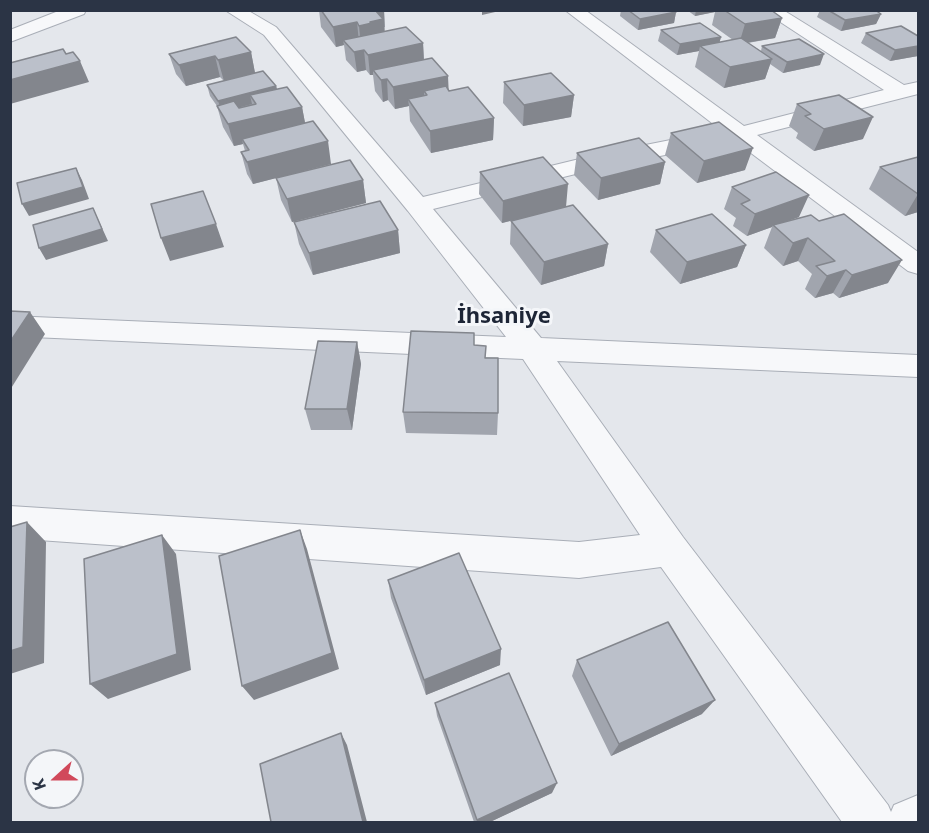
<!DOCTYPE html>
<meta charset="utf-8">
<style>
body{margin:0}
#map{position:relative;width:929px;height:833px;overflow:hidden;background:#e4e7ec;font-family:"Noto Sans",sans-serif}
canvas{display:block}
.frame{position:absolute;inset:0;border:12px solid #2b3445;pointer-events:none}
.north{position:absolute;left:24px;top:749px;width:60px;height:60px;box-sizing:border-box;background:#f4f6f9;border:2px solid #a4a8b1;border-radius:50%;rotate:249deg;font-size:16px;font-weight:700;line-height:24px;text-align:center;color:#2b3445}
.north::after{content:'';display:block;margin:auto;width:21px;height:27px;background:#d1495b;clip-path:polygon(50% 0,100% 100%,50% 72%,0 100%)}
</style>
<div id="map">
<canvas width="929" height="833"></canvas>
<div class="frame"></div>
<div class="north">K</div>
</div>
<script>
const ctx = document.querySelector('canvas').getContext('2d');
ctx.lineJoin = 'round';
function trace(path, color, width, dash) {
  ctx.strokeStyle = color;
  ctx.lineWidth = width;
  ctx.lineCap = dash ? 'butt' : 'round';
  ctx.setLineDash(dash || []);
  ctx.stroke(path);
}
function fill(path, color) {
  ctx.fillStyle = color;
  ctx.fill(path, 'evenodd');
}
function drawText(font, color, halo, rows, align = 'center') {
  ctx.font = font + ' "Noto Sans",sans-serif';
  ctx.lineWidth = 6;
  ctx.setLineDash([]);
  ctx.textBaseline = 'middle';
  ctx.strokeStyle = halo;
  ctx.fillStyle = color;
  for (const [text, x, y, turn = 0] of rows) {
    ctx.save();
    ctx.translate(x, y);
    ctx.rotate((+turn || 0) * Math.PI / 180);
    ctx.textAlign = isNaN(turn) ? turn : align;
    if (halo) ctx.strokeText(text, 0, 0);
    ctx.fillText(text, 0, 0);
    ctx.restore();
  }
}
const minor = new Path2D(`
 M61 10H86L84 14 10 42V30Z
 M225 10H247L276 27 423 197 600 154 721 130 565 10H585L744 126 884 90 762 10H783L904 85 918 82V94L757 135 918 252V274L908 271 735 141 600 168 433 209 541 338 918 355V377L557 361 683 537 888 805 891 812 894 805 918 795V822H842L661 567 579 578 10 538V506L579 542 640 535 523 359 10 336V316L506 337 408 211 264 35Z`);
trace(minor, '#a9aeb7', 2);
fill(minor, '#f7f8fa');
fill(new Path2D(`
 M319 10H384L385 27H384V31L423 43 424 60 448 76V90L494 118 493 140 431 153 410 121 409 106 395 109 388 100 383 102 375 91 373 75H370L366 70 357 72 346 60 344 45 336 47 321 27Z
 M621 10H674L676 12 674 23 638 30 620 16Z
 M687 10H771L782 18 775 38 748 43 761 51 762 46 820 65 783 73 770 64 765 79 724 88 695 67 699 51 677 55 658 41 661 30 721 37 719 43 733 40 712 25 715 12 695 16Z
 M820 10H875L881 14 876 24 841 31 817 17Z
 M866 33 918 36V56L890 61 861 43Z
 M251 52 255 73 276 86 277 89 302 107 305 123 331 164 284 176 363 180 366 203 292 222 281 200 276 178 253 184 247 174 241 152 245 151 243 144 234 146 223 127 217 106 210 96 207 85 224 81 220 77 186 86 176 74 169 54Z
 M504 82 574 95 571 117 523 126 503 103Z
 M797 104 863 139 814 151 796 138 798 133 789 126Z
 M671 133 745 170 697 183 665 155Z
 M577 153 665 162 660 184 598 200 574 175Z
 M918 157V212L905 216 869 189 880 167Z
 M480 172 566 207 608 244 604 266 541 285 510 244 511 221 552 210 502 223 479 194Z
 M732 187 799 217 788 221 888 283 839 298 833 293 815 298 805 289 812 274 798 261 783 266 764 248 772 227 747 236 733 226 736 218 724 209Z
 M294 222 398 230 400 253 313 275 299 244Z
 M656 230 746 245 737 267 680 284 650 252Z
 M357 342 361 364 352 430H311L305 409Z
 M474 345 485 358 498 413 497 435 406 433 403 412Z
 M388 580 500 665 426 695 391 598Z
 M577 660 702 714 611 756 572 676Z
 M435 703 552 793 490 822H474L437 716Z`), '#a1a5ae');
fill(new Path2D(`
 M374 10H384L385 40 361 46 359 26Z
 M482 10H504L482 15Z
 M696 10H716L715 12 695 16Z
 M676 12 674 23 638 30 640 19Z
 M881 14 876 24 841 31 845 20Z
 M782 18 775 38 739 44 745 24Z
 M357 22 359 43 343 40 344 45 336 47 333 27Z
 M721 37 718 48 700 46 699 51 677 55 680 44Z
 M423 43 424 63 373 70V75H370L368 55Z
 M918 46V56L890 61 895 50Z
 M364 50 366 70 357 72 354 52Z
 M251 52 255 73 224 81 218 60Z
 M824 54 820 65 783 73 787 62Z
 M215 56 220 77 186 86 179 65Z
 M772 59 765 79 724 88 730 67Z
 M80 61 89 82 10 104V80Z
 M448 76 449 97 427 95 424 91V102L408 99 409 106 395 109 393 87Z
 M387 79 388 100 383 102 381 80Z
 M276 86 279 97 250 95 252 104 222 112 218 101Z
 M574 95 571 117 523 126 524 105Z
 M302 107 306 128 242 139 243 144 234 146 228 124Z
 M873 117 863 139 814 151 824 129Z
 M494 118 493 140 431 153 430 131Z
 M328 141 331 164 253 184 247 162Z
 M753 148 745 170 697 183 704 161Z
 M665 162 660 184 598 200 601 178Z
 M76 168 82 180 89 199 29 216 22 204Z
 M363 180 366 203 292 222 287 199Z
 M568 184 566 207 502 223 503 201Z
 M918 193V212L905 216 918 194Z
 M809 195 799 217 774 226 773 225 772 227 747 236 755 214Z
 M93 208 108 241 46 260 39 248Z
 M216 224 224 247 170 261 161 238Z
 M398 230 400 253 313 275 309 253Z
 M808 238 798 261 783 266 793 243Z
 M608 244 604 266 541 285 544 262Z
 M746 245 737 267 680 284 687 262Z
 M902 260 888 283 839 298 852 275Z
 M846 270 833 293 815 298 827 276Z
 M30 312 45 334 10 390V342Z
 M357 342 361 364 352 430 347 409Z
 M27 522 46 542 44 663 10 674V651Z
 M300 530 307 549 339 669 254 700 242 686Z
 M162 535 176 554 191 670 108 699 90 684Z
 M501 649 500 665 426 695 424 680Z
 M715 700 702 714 611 756 619 744Z
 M341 733 347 745 367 822H363Z
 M557 783 552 793 490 822H477V820Z`), '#83868d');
const building = new Path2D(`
 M321 10H375L383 19 370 22 372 23 359 26 357 22 333 27Z
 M628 10H674L676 12 640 19Z
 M724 10H771L782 18 745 24Z
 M828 10H875L881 14 845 20Z
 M700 23 721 37 680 44 661 30Z
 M901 26 918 36V46L895 50 866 33Z
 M406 27 423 43 368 55 364 50 354 52 343 40Z
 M236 37 251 52 218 60 215 56 179 65 169 54Z
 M741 38 772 59 730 67 700 46Z
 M799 39 824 54 787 62 762 46Z
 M63 49 66 54 73 52 80 61 10 80V63Z
 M432 58 448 76 393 87 387 79 381 80 373 70Z
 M263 71 276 86 218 101 207 85Z
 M551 73 574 95 524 105 504 82Z
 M446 86 449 91 468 87 494 118 430 131 408 99 427 95 424 91Z
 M287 87 302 107 228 124 217 106 234 101 239 108 256 104 250 95Z
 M839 95 873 117 824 129 805 116 811 114 797 104Z
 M313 121 328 141 247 162 241 152 249 150 242 139Z
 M719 122 753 148 704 161 671 133Z
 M639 138 665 162 601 178 577 153Z
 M543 157 568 184 503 201 480 172Z
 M918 157V194L880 167Z
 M350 160 363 180 287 199 276 178Z
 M76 168 83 187 22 204 17 183Z
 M776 172 809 195 755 214 741 204 750 200 732 187Z
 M203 191 216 224 161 238 151 204Z
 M380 201 398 230 309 253 294 222Z
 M573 205 608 244 544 262 511 221Z
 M93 208 102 229 39 248 33 225Z
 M712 214 746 245 687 262 656 230Z
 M844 214 902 260 852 275 846 270 827 276 816 266 835 261 808 238 793 243 773 225 811 215 819 221Z
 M10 311 30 312 10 342Z
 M411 331 474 333V345L486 346 485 358H498V413L403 412Z
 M318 341 357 342 347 409H305Z
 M27 522 23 647 10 651V527Z
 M300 530 332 653 242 686 219 556Z
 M162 535 177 654 90 684 84 559Z
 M459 553 501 649 424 680 388 580Z
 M668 622 715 700 619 744 577 660Z
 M509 673 557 783 477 820 435 703Z
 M341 733 363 822H271L260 764Z`);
fill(building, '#bbc0ca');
trace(building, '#83868d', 1.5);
drawText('bold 22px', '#1d2536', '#f4f6f9', [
 ["İhsaniye",504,317]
]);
</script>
